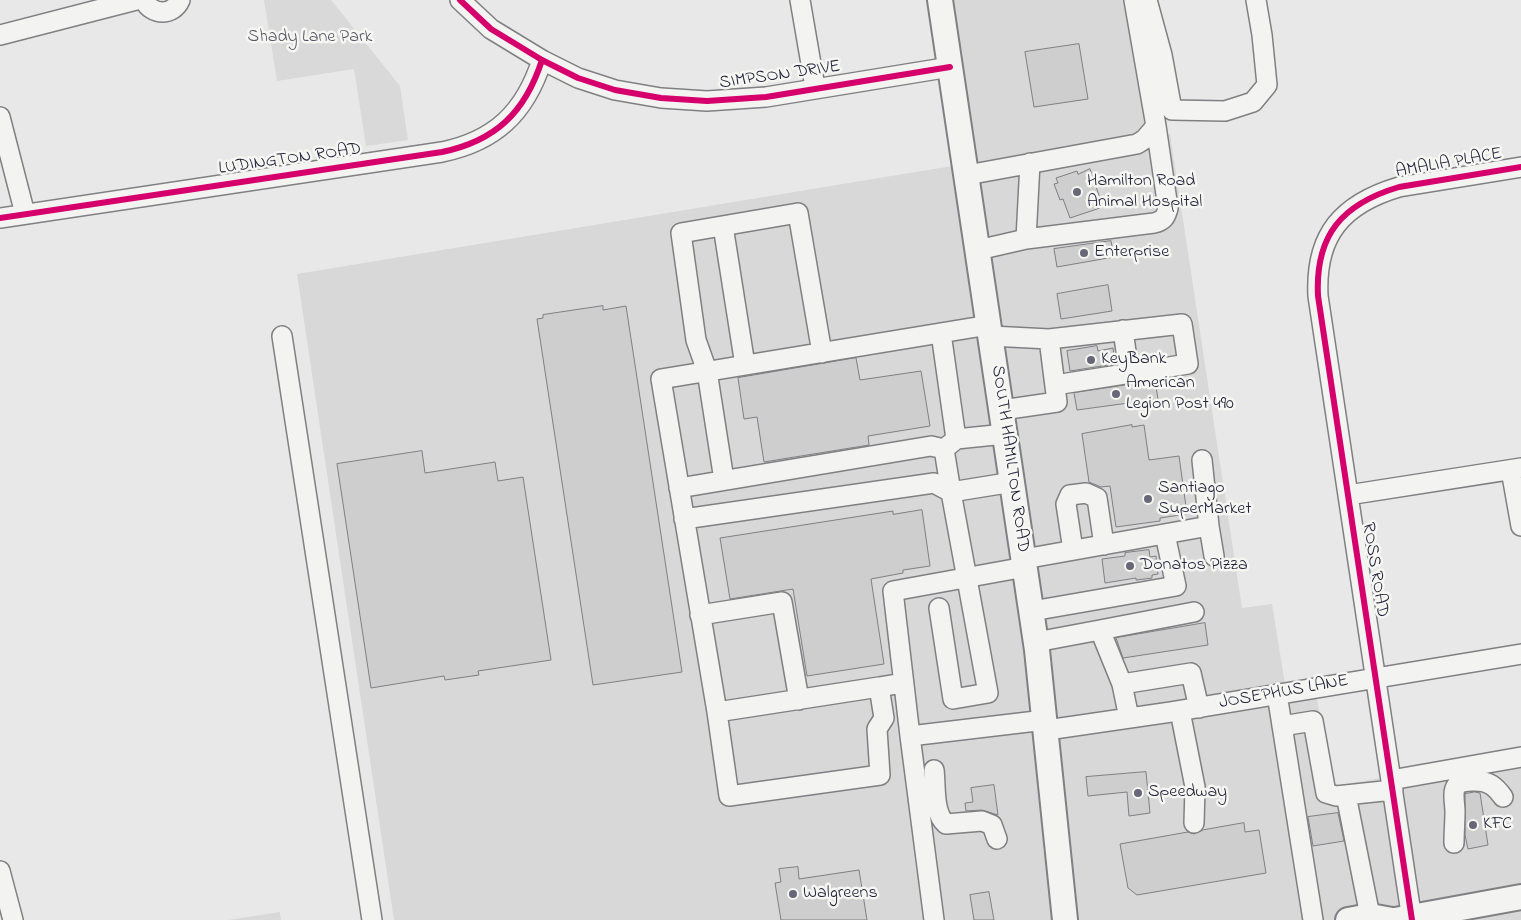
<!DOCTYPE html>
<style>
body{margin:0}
canvas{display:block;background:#e8e8e8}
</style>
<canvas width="1521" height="920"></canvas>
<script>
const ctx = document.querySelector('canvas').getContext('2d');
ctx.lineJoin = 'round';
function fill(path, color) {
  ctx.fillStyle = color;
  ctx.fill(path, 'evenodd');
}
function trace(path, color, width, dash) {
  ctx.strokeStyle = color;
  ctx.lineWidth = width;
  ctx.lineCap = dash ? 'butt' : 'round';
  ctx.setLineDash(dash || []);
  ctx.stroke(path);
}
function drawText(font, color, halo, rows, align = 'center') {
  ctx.font = font + ' "Indie Flower",sans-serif';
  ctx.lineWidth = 5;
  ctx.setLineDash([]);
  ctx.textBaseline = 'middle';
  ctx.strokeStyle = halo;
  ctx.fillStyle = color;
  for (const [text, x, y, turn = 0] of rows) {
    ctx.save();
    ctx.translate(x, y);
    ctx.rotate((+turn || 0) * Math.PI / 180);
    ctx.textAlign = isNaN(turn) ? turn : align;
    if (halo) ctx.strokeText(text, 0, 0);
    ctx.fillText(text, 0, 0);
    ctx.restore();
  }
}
fill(new Path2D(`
 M941 0H1141L1162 134H1170L1242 608 1272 604 1286 690 1314 684 1334 786 1521 754V920H394L297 274 964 164Z
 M280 912 281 920H228Z`), '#d8d8d9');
fill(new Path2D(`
 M264 0H331L400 86 408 140 366 146 354 69 277 81Z`), '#d9d9da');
const building = new Path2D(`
 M1079 44 1088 99 1034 107 1025 52Z
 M1090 169 1103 207 1070 218 1063 199 1060 200 1054 184 1058 183 1056 178 1077 171 1078 174Z
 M1111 241 1114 257 1057 267 1054 249Z
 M1108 285 1112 311 1061 319 1057 294Z
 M603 306V310L626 306 682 672 593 685 537 319 543 318V315Z
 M1097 346 1098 351 1113 348 1115 364 1070 371 1067 351Z
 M856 358 860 380 921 371 930 426 868 436 869 445 764 462 757 417 744 419 738 378Z
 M1155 381 1158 399 1077 410 1074 393Z
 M1132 425V427L1144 425 1149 460 1179 456 1187 514 1160 518V521L1116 527 1110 486 1101 487 1089 482 1082 434Z
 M422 451 425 473 495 462 498 481 523 477 551 660 478 671 479 675 445 680 444 676 371 688 337 464Z
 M922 510 930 566 903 570V573L871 579 884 664 807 676 793 589 730 599 720 538 893 511V514Z
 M1149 550 1150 557 1156 556 1158 574 1152 575V578L1136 580V578L1105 583 1102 559 1125 556V553Z
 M1205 623 1208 645 1123 658 1116 638Z
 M1146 772 1150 813 1129 816 1127 792 1088 796 1086 777Z
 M994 785 998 815 982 810 966 811 965 803 973 802 971 788Z
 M1475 792 1480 793 1488 845 1468 849 1465 835V794Z
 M1338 813 1344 841 1313 846 1308 817Z
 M1244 823 1245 832 1259 830 1266 873 1137 895 1128 888 1120 844 1188 832 1194 834 1203 830Z
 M798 867 799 879 859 870 867 920H781L775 883 781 882 779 869Z
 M989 892 994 920H974L970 895Z`);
fill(building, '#cececf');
trace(building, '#808084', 1);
const minor = new Path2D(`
 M144 0C152 16 173 16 180 0
 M460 0 491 29 542 60 578 78 615 90 661 98 707 101 766 97 950 67
 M800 0 815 87
 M1147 0 1162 55 1172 110 1225 111 1253 102 1267 85 1262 35 1256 0
 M0 35 136 0
 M0 117 25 214
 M967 175 1137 144 1145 139 1156 126 1134 0
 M0 218 442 152C495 141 525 113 542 60
 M723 226 745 365
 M1026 239 1154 223C1163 221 1166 217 1168 208L1156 126
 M978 250 1026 239 1030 163
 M1123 330 1129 373
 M941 333 956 439 1005 434
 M282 336 372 920
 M991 336 1049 339 1057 402 1002 410
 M1049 339 1182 324 1188 364 1055 385
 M1511 470 1521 526
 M724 480 707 371 696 340 681 233 798 213 822 353
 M679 488 931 446 944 449
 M951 492 944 449 954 441
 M1348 495 1521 468
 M684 519 934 483 951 492
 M1209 526 1214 556
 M1073 550 1066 504 1070 495 1086 493 1097 498 1104 545
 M1024 559 1209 526 1202 460
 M939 608 953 699 988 693 951 492 1013 482
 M1032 611 1176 586 1165 534
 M700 615 782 602 799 700
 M1100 630 1194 612
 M1036 642 1100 630 1122 684 1191 673 1199 708
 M903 683 879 687 884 718 877 729 880 775 729 796 717 712 661 379 989 325
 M1122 684 1129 718
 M1277 694 1313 920
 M1180 711 1195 787 1194 823
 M717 712 879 687
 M1282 726 1313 721 1326 793 1336 796 1393 790
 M1047 730 1171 712 1521 654
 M910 736 893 591 1025 567
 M934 770C936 786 933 813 946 824L982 821 992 825 997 839
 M1391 780 1521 757
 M1346 795 1370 916
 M1454 843C1454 832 1455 822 1455 811 1454 793 1449 780 1475 781 1489 781 1495 786 1503 797
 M0 871 13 920
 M934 920 910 736 1045 720
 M1412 920 1318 296C1315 235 1342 204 1399 187L1521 167`);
const major = new Path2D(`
 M940 0 1037 650 1065 920
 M1348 920 1370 916 1392 920
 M1395 920 1521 897`);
trace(minor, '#808084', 22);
trace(major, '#808084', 28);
trace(minor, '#f3f3f1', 19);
trace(major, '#f3f3f1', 24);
trace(new Path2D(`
 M460 0 491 29 542 60 578 78 615 90 661 98 707 101 766 97 950 67
 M0 218 442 152C495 141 525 113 542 60
 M1412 920 1318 296C1315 235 1342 204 1399 187L1521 167`), '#d6006c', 6);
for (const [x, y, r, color] of [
 [1077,192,5,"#676778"],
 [1084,253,5,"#676778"],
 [1091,360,5,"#676778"],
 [1116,394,5,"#676778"],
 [1148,499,5,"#676778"],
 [1130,566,5,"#676778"],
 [1138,793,5,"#676778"],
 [1473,825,5,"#676778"],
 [793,894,5,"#676778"]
]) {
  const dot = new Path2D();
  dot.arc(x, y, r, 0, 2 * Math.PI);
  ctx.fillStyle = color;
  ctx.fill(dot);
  trace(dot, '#f6f6f2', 2);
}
drawText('18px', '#555567', '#f6f6f2', [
 ["Shady Lane Park",310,38]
]);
drawText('18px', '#22223b', '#f6f6f2', [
 ["SIMPSON DRIVE",780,76,-8],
 ["LUDINGTON ROAD",290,160,-8],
 ["AMALIA PLACE",1449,164,-10],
 ["SOUTH HAMILTON ROAD",1009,459,82],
 ["ROSS ROAD",1374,570,81],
 ["JOSEPHUS LANE",1284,693,-10]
]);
drawText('18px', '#22223b', '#f6f6f2', [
 ["Hamilton Road",1087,182],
 ["Animal Hospital",1087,203],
 ["Enterprise",1094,253],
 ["KeyBank",1101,360],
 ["American",1126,384],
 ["Legion Post 490",1126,405],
 ["Santiago",1158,489],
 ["SuperMarket",1158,510],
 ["Donatos Pizza",1140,566],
 ["Speedway",1148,793],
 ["KFC",1483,825],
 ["Walgreens",803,894]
], 'left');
</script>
